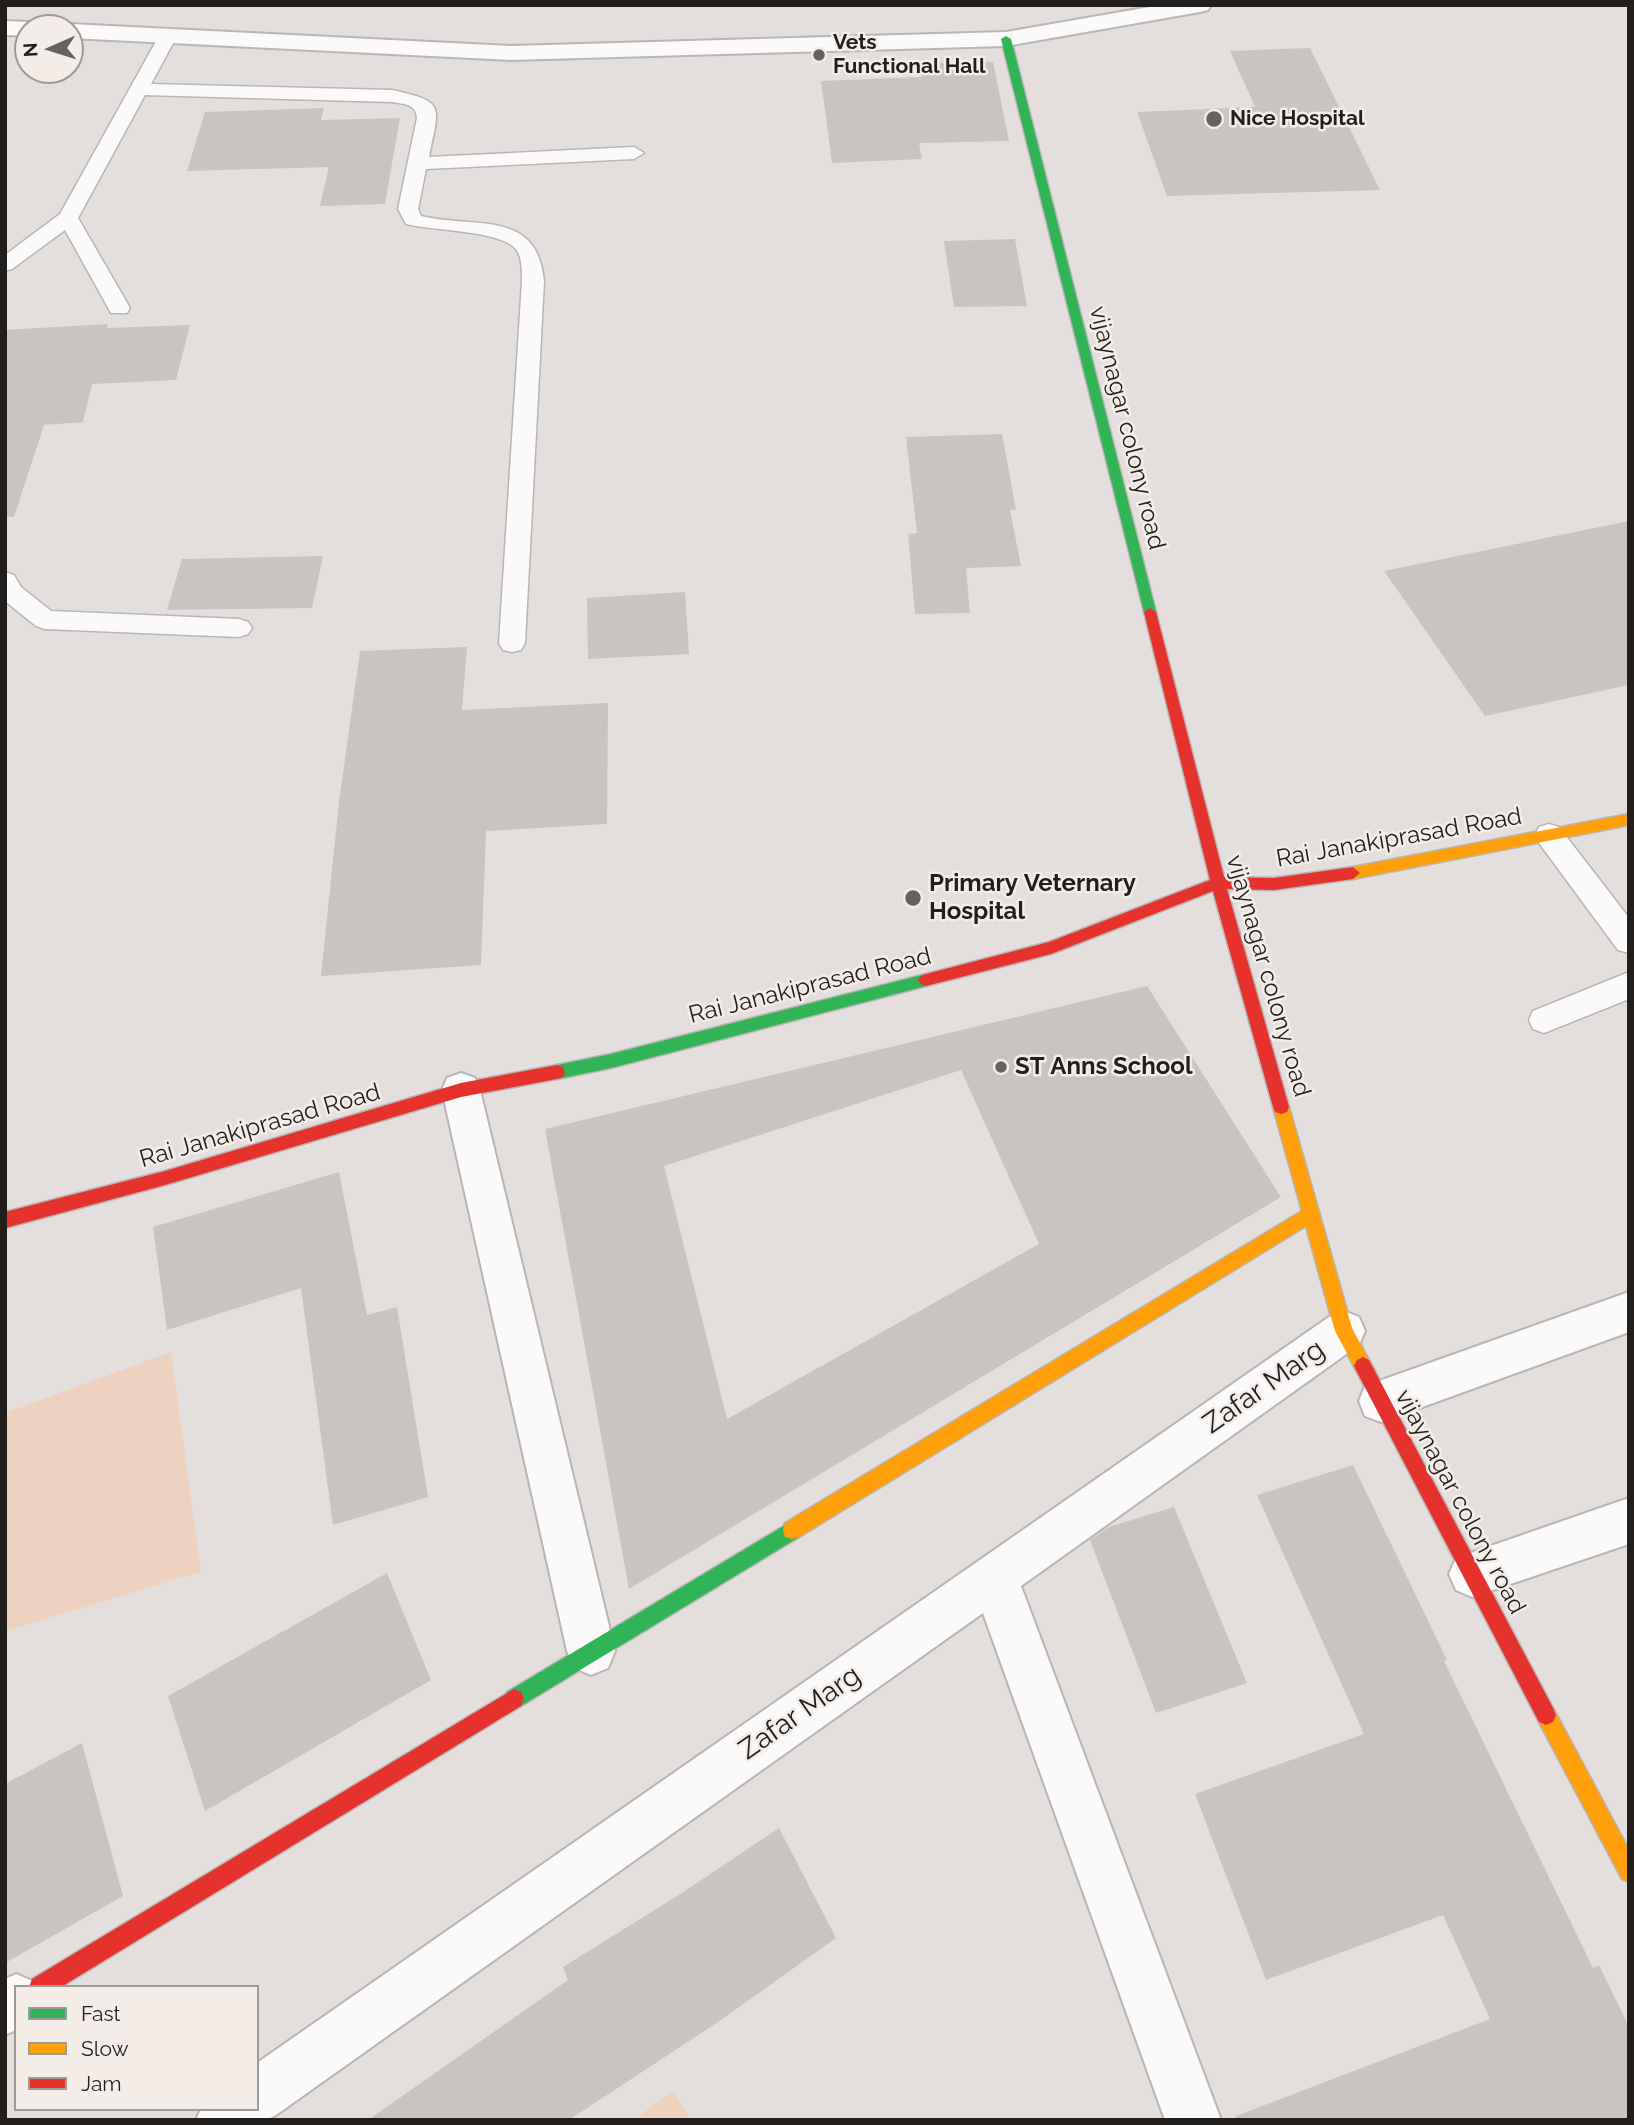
<!DOCTYPE html>
<style>
body{margin:0}
#map{position:relative;width:1634px;height:2125px;overflow:hidden;background:#e4dfdd;font-family:Raleway,sans-serif}
canvas{display:block}
.frame{position:absolute;inset:0;border:7px solid #211e1c;pointer-events:none}
.legend{position:absolute;left:14px;top:1985px;width:245px;height:126px;box-sizing:border-box;background:#f4ece7;border:2px solid #a09a96;margin:0;padding:9px 12px;list-style:none;font-size:21px;color:#211e1c}
.legend li{display:flex;align-items:center;gap:14px;height:35px}
.legend b{width:35px;border:2px solid #a09a96}
.north{position:absolute;left:14px;top:14px;width:70px;height:70px;box-sizing:border-box;background:#f4ece7;border:2px solid #a09a96;border-radius:50%;rotate:267deg;font-size:19px;font-weight:700;line-height:28px;text-align:center;color:#211e1c}
.north::after{content:'';display:block;margin:auto;width:24px;height:32px;background:#656260;clip-path:polygon(50% 0,100% 100%,50% 72%,0 100%)}
</style>
<div id="map">
<canvas width="1634" height="2125"></canvas>
<div class="frame"></div>
<ul class="legend">
<li><b style="height:9px;background:#30b455"></b>Fast</li>
<li><b style="height:9px;background:#ff9f0a"></b>Slow</li>
<li><b style="height:9px;background:#e5322d"></b>Jam</li>
</ul>
<div class="north">N</div>
</div>
<script>
const ctx = document.querySelector('canvas').getContext('2d');
ctx.lineJoin = 'round';
function fill(path, color) {
  ctx.fillStyle = color;
  ctx.fill(path, 'evenodd');
}
function trace(path, color, width, dash) {
  ctx.strokeStyle = color;
  ctx.lineWidth = width;
  ctx.lineCap = dash ? 'butt' : 'round';
  ctx.setLineDash(dash || []);
  ctx.stroke(path);
}
function drawText(font, color, halo, rows, align = 'center') {
  ctx.font = font + ' Raleway,sans-serif';
  ctx.lineWidth = 5;
  ctx.setLineDash([]);
  ctx.textBaseline = 'middle';
  ctx.strokeStyle = halo;
  ctx.fillStyle = color;
  for (const [text, x, y, turn = 0] of rows) {
    ctx.save();
    ctx.translate(x, y);
    ctx.rotate((+turn || 0) * Math.PI / 180);
    ctx.textAlign = isNaN(turn) ? turn : align;
    if (halo) ctx.strokeText(text, 0, 0);
    ctx.fillText(text, 0, 0);
    ctx.restore();
  }
}
fill(new Path2D(`
 M171 1352 201 1572 5 1631V1413Z
 M673 2090 691 2120H634Z`), '#efd1c0');
fill(new Path2D(`
 M1310 48 1380 190 1167 196 1137 112 1255 107 1230 51Z
 M993 62 1009 141 919 143 922 159 832 163 821 81 922 77 919 63Z
 M324 108 321 120 400 118 385 204 320 206 329 167 187 171 205 112Z
 M1015 239 1027 306 954 307 944 241Z
 M108 324 107 328 190 325 176 380 92 384 83 422 44 425 14 517 5 516V330Z
 M1002 434 1016 510H1010L1021 566 966 568 970 613 915 614 908 534 917 533 906 437Z
 M1629 521V685L1485 716 1384 571Z
 M323 556 312 608 167 610 182 559Z
 M685 592 689 654 588 659 587 598Z
 M467 647 462 710 608 703 607 824 486 831 481 965 321 976 339 802 360 651Z
 M1147 986 1281 1197 629 1589 545 1129ZM961 1070 1039 1244 727 1419 664 1166Z
 M339 1172 367 1315 397 1307 428 1497 333 1525 301 1288 167 1330 153 1227Z
 M1353 1465 1447 1660 1444 1661 1593 1968 1599 1965 1629 2027V2120H1236V2116L1490 2019 1443 1915 1266 1980 1195 1794 1364 1734 1257 1495Z
 M1174 1507 1247 1683 1156 1713 1090 1540 1109 1527Z
 M387 1573 431 1680 205 1811 168 1696Z
 M82 1743 123 1896 5 1963V1784Z
 M779 1828 836 1938 721 2020 569 2120H368L568 1980 563 1967 682 1893Z`), '#c8c4c2');
const lane = new Path2D(`
 M168 31 177 36 151 84 392 90C447 102 439 106 429 157L634 147 644 153 634 159 426 169 418 209 421 216C473 229 538 208 544 281L525 643 521 650 512 652 503 650 499 643 522 281C522 271 522 257 516 249 499 230 433 231 406 224L398 209 417 118C416 104 404 104 392 102L145 95 78 218 130 308 127 313H111L65 230 12 269 5 271V255L60 214 159 36Z
 M5 572 14 575 21 587 51 611 239 619 248 622 252 628 248 634 239 637 45 629 36 626 5 601Z
 M1549 824 1559 827 1629 918V953L1618 950 1539 843 1535 835 1539 827Z
 M1629 972V999L1544 1033 1533 1029 1529 1020 1533 1011Z`);
const street = new Path2D(`
 M1161 5H1211L1208 10 1200 12 1006 46 511 60 70 38V28H61L70 24 511 46 1006 32Z
 M5 21 28 22 38 28H28V36L5 35Z
 M461 1073 475 1078 480 1090 615 1651 608 1668 591 1675 574 1668 567 1651 442 1090 447 1078Z
 M1629 1292V1332L1381 1422 1365 1416 1359 1401 1365 1386Z
 M1344 1311 1359 1317 1365 1331 1359 1345 1021 1586 1221 2120H1165L983 1613 276 2115 266 2120H196L201 2109H257V2063L1329 1317Z
 M1629 1498V1544L1472 1597 1456 1590 1449 1574 1456 1558Z
 M16 1974 35 1982 37 1987H16V2030L5 2035V1979Z`);
const fast = new Path2D(`
 M1006 36 1011 39 1156 612 1150 616 1144 612 1001 39Z
 M926 974 931 976 934 980 931 984 926 986 611 1068 557 1079 551 1077 549 1072 551 1067 557 1065 611 1054Z
 M792 1521 799 1523 801 1530 799 1537 521 1706 514 1709 507 1706 504 1699 507 1692Z`);
const slow = new Path2D(`
 M1629 814V825L1353 879 1346 873 1353 867Z
 M1281 1100 1287 1102 1289 1107 1352 1328 1372 1366 1369 1372 1363 1375 1357 1372 1335 1331 1306 1226 799 1537 792 1539 785 1537 783 1530 785 1523 1302 1211 1273 1107 1275 1102Z
 M1546 1705 1553 1708 1629 1850V1882L1622 1879 1539 1722 1536 1715 1539 1708Z`);
const jam = new Path2D(`
 M1150 608 1156 612 1224 877 1274 878 1353 867 1360 873 1353 879 1274 890 1227 889 1289 1107 1287 1112 1281 1114 1275 1112 1273 1107 1213 891 1051 954 926 986 921 984 918 980 921 976 926 974 1049 942 1210 880 1144 612Z
 M557 1065 563 1067 565 1072 563 1077 557 1079 461 1097 165 1185 5 1228V1212L165 1171 461 1083Z
 M1363 1357 1369 1360 1553 1708 1556 1715 1553 1722 1546 1725 1539 1722 1357 1372 1354 1366 1357 1360Z
 M514 1689 521 1692 524 1699 521 1706 61 1987H29L32 1979Z`);
trace(lane, '#b8b5b3', 3);
trace(street, '#b8b5b3', 4);
trace(fast, '#b8b5b3', 3);
trace(slow, '#b8b5b3', 3);
trace(jam, '#b8b5b3', 3);
fill(lane, '#fbfafa');
fill(street, '#fbfafa');
fill(fast, '#30b455');
fill(slow, '#ff9f0a');
fill(jam, '#e5322d');
for (const [x, y, r, color] of [
 [819,55,7,"#656260"],
 [1214,119,9,"#656260"],
 [913,898,9,"#656260"],
 [1001,1067,7,"#656260"]
]) {
  const dot = new Path2D();
  dot.arc(x, y, r, 0, 2 * Math.PI);
  ctx.fillStyle = color;
  ctx.fill(dot);
  trace(dot, '#f4ece7', 2.5);
}
drawText('bold 21px', '#211e1c', '#f4ece7', [
 ["Vets",833,43],
 ["Functional Hall",833,67],
 ["Nice Hospital",1230,119]
], 'left');
drawText('24px', '#211e1c', '#f4ece7', [
 ["vijaynagar colony road",1127,428,76],
 ["Rai Janakiprasad Road",1399,838,-10],
 ["vijaynagar colony road",1268,976,74],
 ["Rai Janakiprasad Road",810,986,-14],
 ["Rai Janakiprasad Road",260,1126,-16],
 ["vijaynagar colony road",1460,1502,62]
]);
drawText('bold 24px', '#211e1c', '#f4ece7', [
 ["Primary Veternary",929,884],
 ["Hospital",929,912],
 ["ST Anns School",1015,1067]
], 'left');
drawText('28px', '#211e1c', '#f4ece7', [
 ["Zafar Marg",1264,1387,-35],
 ["Zafar Marg",800,1713,-35]
]);
</script>
